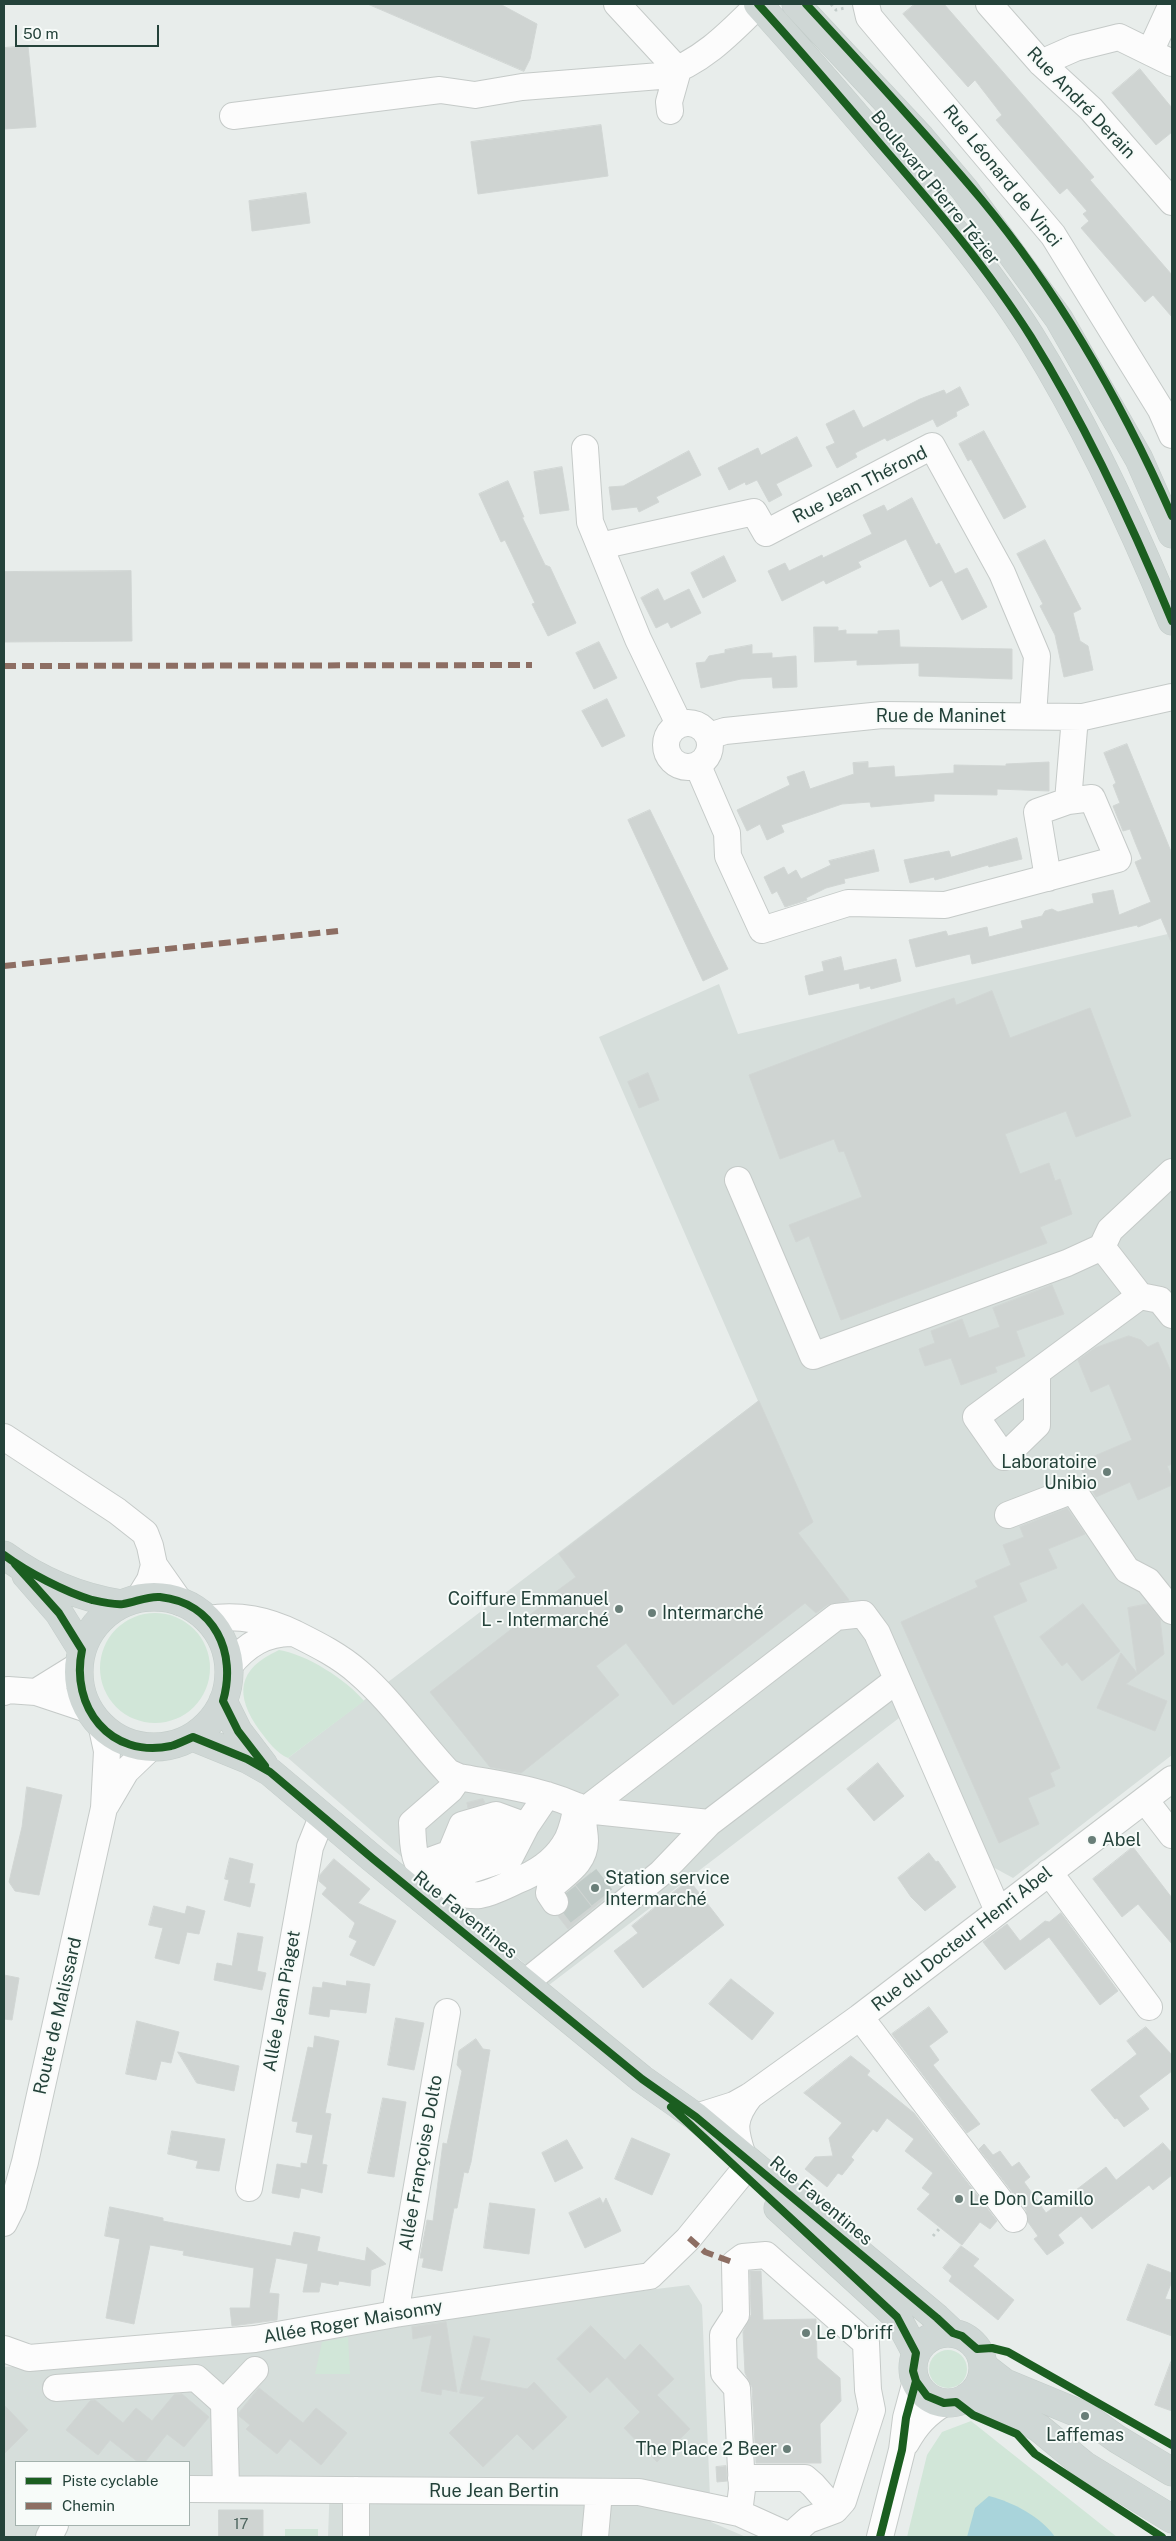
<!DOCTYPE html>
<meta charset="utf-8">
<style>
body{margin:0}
#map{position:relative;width:1176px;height:2541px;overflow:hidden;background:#e8edeb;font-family:"Public Sans",sans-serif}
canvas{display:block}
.frame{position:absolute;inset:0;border:5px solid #24423a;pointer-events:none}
.legend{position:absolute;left:15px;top:2461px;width:175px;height:65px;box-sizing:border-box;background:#f7fbf9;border:1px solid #a3b1ad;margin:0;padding:6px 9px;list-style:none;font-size:15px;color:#24423a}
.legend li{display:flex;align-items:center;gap:10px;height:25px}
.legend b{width:25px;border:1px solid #a3b1ad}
.scale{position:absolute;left:15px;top:25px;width:144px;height:22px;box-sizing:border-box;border:2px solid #24423a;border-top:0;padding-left:6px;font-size:15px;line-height:18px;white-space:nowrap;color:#24423a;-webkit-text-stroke:4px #f7fbf9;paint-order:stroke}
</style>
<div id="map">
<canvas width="1176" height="2541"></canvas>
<div class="frame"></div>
<ul class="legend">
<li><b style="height:6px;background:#1b5e20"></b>Piste cyclable</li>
<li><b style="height:6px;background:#8d6e63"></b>Chemin</li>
</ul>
<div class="scale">50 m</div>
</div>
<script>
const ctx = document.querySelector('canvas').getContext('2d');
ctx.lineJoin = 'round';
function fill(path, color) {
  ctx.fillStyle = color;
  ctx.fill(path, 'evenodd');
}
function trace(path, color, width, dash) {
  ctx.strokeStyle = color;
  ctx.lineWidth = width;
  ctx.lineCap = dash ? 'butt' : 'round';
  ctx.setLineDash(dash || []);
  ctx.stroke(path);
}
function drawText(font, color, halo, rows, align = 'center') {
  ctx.font = font + ' "Public Sans",sans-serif';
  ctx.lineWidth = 4;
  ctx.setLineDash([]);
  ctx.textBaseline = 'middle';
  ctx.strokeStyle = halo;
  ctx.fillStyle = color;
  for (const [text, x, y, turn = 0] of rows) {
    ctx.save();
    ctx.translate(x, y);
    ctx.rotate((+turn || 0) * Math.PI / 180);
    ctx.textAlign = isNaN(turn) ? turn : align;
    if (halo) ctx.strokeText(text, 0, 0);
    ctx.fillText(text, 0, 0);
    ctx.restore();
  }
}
fill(new Path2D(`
 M1172 933V1755L1013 1878 991 1866 923 1705 903 1715 549 1985 288 1758 758 1401 599 1037 719 984 738 1034Z
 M689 2285 702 2305 711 2522 746 2537H328L330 2482 189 2483V2462H16V2525H46V2537H4V2367L261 2350 401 2320Z`), '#d6dedb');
fill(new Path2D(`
 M100 1668a55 55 0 1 1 110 0a55 55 0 1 1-110 0Z
 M279 1650C306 1654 347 1680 364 1701L288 1758C277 1754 267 1740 260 1731 234 1695 237 1669 279 1650Z
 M348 2337 350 2374H315L322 2342Z
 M929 2369a19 19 0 1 1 38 0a19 19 0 1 1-38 0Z
 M971 2421 1117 2537H907L927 2455 942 2432Z
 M285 2529H318V2537H285Z`), '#d1e6d8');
fill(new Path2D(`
 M989 2496C1013 2502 1041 2517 1055 2537H967L975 2508Z`), '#a9d4db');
const building = new Path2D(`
 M368 4H500L537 24 530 59 524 71Z
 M915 4H944L1094 177 1090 180 1172 275V317L1153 295 1145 302 1081 228 1089 221 1083 214 1087 211 1067 188 1060 194 996 120 1002 115 975 80 968 87 903 14Z
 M28 46 36 127 4 129V48Z
 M1140 69 1172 108V132L1156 145 1112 93Z
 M601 125 608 176 478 194 471 142Z
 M306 193 310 223 252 231 249 201Z
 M960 387 969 405 956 412 957 416 937 427 933 419 887 441 885 438 855 453 857 457 837 468 826 447 835 443 826 424 854 410 863 428 920 399 944 390 946 394Z
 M984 431 1026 507 1004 519 971 459 968 461 959 444Z
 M797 437 812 466 776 484 782 495 769 502 757 480 746 485 745 482 729 490 718 468 758 448 761 455Z
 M689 451 701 475 656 497 659 502 639 512 637 507 612 510 609 487 623 486Z
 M562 467 569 510 540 514 534 472Z
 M508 481 524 517H522L545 565 550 567 576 623 548 636 532 604 535 603 505 540 501 542 479 494Z
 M912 498 936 545 939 543 955 574 967 568 987 607 962 620 942 580 930 587 906 539 858 562 861 567 826 584 824 580 782 601 768 571 785 563 789 571 822 555 823 558 872 534 863 515 884 505 887 511Z
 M1045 540 1081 609 1073 613 1080 641 1088 646 1093 670 1064 677 1055 635 1040 606 1043 604 1017 554Z
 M724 556 736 581 703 598 691 573Z
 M131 571 132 641 4 642V572Z
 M658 589 664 601 689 589 701 613 671 628 668 622 656 628 641 598Z
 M814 627H838V631L846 630V634H878V631L899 630 900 647 1012 649V679L919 676V663L857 665V660L815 662Z
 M599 642 617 678 594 689 576 653Z
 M752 645V654L772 653V658L796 656 797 687 773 688 772 677 741 679 701 688 696 663 705 662 709 656 725 653V650Z
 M607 699 625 736 602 747 582 711Z
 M1127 744 1172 854V944L1161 918 1138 927 1137 925 972 964 970 954 916 967 909 940 946 931 948 936 987 927 989 937 1023 928 1021 921 1042 916 1045 911 1052 909 1058 912 1094 903 1092 894 1113 890 1119 915 1151 902 1135 862 1142 859 1135 842 1130 829 1123 831 1113 806 1120 803 1113 785 1116 783 1104 753Z
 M868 762V768L894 766 895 777 954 773V765L1006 766V764L1049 762V791L997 789V795L934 794V801L871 807 870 802 842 804 781 825 784 832 767 840 760 824 747 831 737 810 790 785 787 777 804 771 810 789 854 774 853 763Z
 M650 810 728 969 703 981 628 820Z
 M1017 838 1022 859 989 867 988 865 935 880 934 877 910 883 904 860 949 851 951 857Z
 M874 850 879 871 844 879 845 883 826 888 806 898 807 900 785 907 777 891 772 894 764 877 784 867 788 875 796 870 801 879 831 865 829 861Z
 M841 957 844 971 896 959 901 981 871 989 870 986 860 989 859 983 809 995 805 976 824 971 822 962Z
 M992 991 1010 1038 1090 1008 1131 1116 1076 1137 1066 1111 1005 1134 1020 1174 1049 1163 1055 1181 1060 1179 1072 1214 1040 1227 1047 1243 841 1320 809 1236 796 1242 789 1225 862 1197 844 1151 839 1152 834 1139 780 1159 749 1075 954 998 956 1005Z
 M648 1073 659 1100 639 1108 628 1082Z
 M1052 1285 1064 1314 1016 1331 1025 1356 995 1367 997 1372 961 1385 951 1358 925 1366 919 1349 935 1343 931 1331 962 1319 969 1338 1000 1327 993 1308Z
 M1129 1336 1141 1340 1148 1347 1158 1342 1172 1374V1464L1167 1466 1172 1478V1485L1138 1500 1130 1482 1096 1497 1078 1463 1132 1440 1109 1384 1091 1392 1078 1360 1095 1348Z
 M759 1401 813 1522 798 1533 849 1600 827 1605 816 1613 805 1603 673 1705 626 1643 596 1666 619 1695 521 1773 490 1767 430 1692 544 1604 542 1602 576 1577 559 1554Z
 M1067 1508 1085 1534 1048 1549 1057 1568 1019 1583 1027 1601 993 1616 1060 1768 1050 1773 1055 1786 1028 1798 1039 1824 999 1843 901 1622 978 1587 975 1581 1011 1565 1003 1545 1024 1537 1020 1527Z
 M1083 1604 1120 1651 1082 1681 1067 1662 1062 1666 1040 1637Z
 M1148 1604 1160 1619 1164 1654 1126 1684 1167 1701 1155 1731 1097 1708 1121 1653 1137 1673 1128 1608Z
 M878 1763 904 1796 874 1821 847 1789Z
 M27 1787 62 1795 39 1895 15 1891 9 1882 22 1827Z
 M483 1799 485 1803 468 1808 467 1803Z
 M1133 1847 1172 1898V1944L1138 1904 1122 1917 1093 1879Z
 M929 1853 936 1862 938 1861 956 1887 925 1911 911 1897 898 1878Z
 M230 1858 253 1864 249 1883 255 1884 250 1907 224 1900 229 1880 225 1879Z
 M334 1859 370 1889 358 1903 396 1921 374 1966 350 1955 357 1941 349 1937 355 1923 322 1894 327 1888 319 1881 320 1875Z
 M591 1873 609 1895 568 1929 558 1916 564 1914 569 1908 570 1901 567 1893Z
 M689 1880 724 1925 643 1988 614 1951 638 1933 632 1926Z
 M154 1906 185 1914 187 1906 205 1911 199 1934 187 1932 179 1964 155 1958 163 1928 149 1925Z
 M1061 1913 1118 1991 1100 2005 1049 1937 1005 1970 983 1942 1007 1924 1020 1941 1045 1921 1049 1922Z
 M238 1933 263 1937 257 1971 266 1973 262 1990 214 1980 217 1963 232 1966Z
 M4 1975 19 1978 12 2020 4 2019Z
 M731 1979 774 2013 752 2040 709 2004Z
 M347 1981 370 1984 366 2013 330 2009 329 2017 309 2014 313 1987 322 1988 323 1982 346 1986Z
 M929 2007 948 2032 929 2046 939 2060 933 2065 980 2124 967 2133 892 2034Z
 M396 2018 424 2023 414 2070 388 2065Z
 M137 2021 179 2032 171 2063 161 2061 156 2080 126 2074Z
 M1146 2027 1172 2055V2071L1139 2096 1149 2109 1124 2127 1117 2118 1115 2119 1091 2090 1137 2054 1127 2041Z
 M315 2036 339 2041 325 2113 331 2114 322 2164 327 2165 322 2193 301 2188 299 2198 272 2193 277 2164 301 2168V2163L307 2164 313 2135 296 2132 298 2122 292 2121 308 2047 313 2048Z
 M476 2039 483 2049 490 2050 471 2162 468 2173 464 2172 457 2208H454L442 2271 422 2267 424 2258H420L427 2220 433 2221 443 2143 447 2144 462 2071 457 2065 459 2051Z
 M178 2052 239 2066 234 2091 197 2083Z
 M851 2056 870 2071 867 2075 914 2113 997 2221 990 2229 980 2222 962 2245 917 2209 930 2194 922 2188 933 2173 905 2151 914 2139 887 2118 877 2132 873 2129 851 2157 854 2160 842 2175 838 2173 827 2187 805 2169 815 2157 833 2156 829 2138 842 2123 804 2093Z
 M383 2098 406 2102 394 2177 368 2173Z
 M172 2131 225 2139 219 2171 196 2168 198 2161 168 2154Z
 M632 2138 670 2154 652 2195 615 2179Z
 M567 2140 583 2168 555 2182 542 2153Z
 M1163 2143 1172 2153V2175L1153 2190 1149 2185 1092 2229 1081 2216 1058 2235 1064 2243 1047 2255 1034 2239 1038 2236 1028 2222 1026 2210 979 2149 984 2144 993 2155 1000 2151 1012 2167 1019 2162 1030 2177 1024 2182 1046 2213 1106 2167 1116 2180Z
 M600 2198 603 2204 606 2198 621 2231 585 2248 569 2213Z
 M490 2203 535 2209 529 2254 484 2248Z
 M110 2207 163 2218V2221L291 2246 294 2232 320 2237 317 2251 365 2261 367 2247 386 2264 371 2270 370 2286 339 2281 338 2285 321 2282 319 2292H303L308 2264 276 2258 269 2293 279 2294 277 2320 232 2326 230 2308H250L254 2268 183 2255 184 2251 150 2245 134 2324 106 2318 120 2239 105 2236Z
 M961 2246 979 2259 973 2266 1014 2300 998 2320 949 2281 952 2276 943 2268Z
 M1148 2264 1172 2273V2281L1165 2299 1172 2300V2336L1127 2320Z
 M750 2271H761L763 2320 816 2319 817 2358 840 2378 841 2401 820 2424 821 2463H756L752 2387 745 2373 743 2332 751 2315Z
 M446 2322 457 2392 442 2389 441 2395 421 2391 432 2335 413 2339 412 2327Z
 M591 2326 625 2360 640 2344 674 2379 657 2395 690 2429 657 2462 624 2428 640 2412 607 2377 590 2393 557 2359Z
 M474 2336 490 2339 480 2380 527 2389 534 2382 567 2417 533 2450 517 2434 483 2467 449 2433 485 2397 460 2393Z
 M1171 2362 1172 2363V2411L1155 2405Z
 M259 2388 303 2423 316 2408 347 2433 321 2465 290 2439 277 2454 246 2429 250 2425 239 2416V2413Z
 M182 2394 209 2417 184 2447 167 2434 145 2462H138L110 2440 98 2455 66 2430 90 2401 95 2400 123 2423 136 2408 152 2421 174 2395Z
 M4 2405 28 2430 4 2454Z
 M726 2466 727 2481 717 2482 716 2467Z
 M219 2510H263V2537H219Z`);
fill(building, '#cfd4d2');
trace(building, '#d1d6d4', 1);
trace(new Path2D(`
 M586 1877 604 1900
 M565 1894 583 1917`), '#c1cbc8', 26, [26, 13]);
const minor = new Path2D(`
 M617 4 678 70 669 102 670 111
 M866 4 869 17 1053 235 1161 410 1172 435
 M989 4 1041 63 1091 109 1172 202
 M1150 52 1172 4
 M1041 63 1075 48 1119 37 1172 63
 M233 116 440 90 475 95 522 87 660 76C701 63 729 34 759 4
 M585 448 590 522 638 639 679 724
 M600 546 754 512 766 533 932 446 1002 573 1037 656 1033 716
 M666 745a22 22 0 1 1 44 0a22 22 0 1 1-44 0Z
 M709 736 725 731 882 715 1083 717 1172 697
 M698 766 727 833 728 856 762 930 848 903 945 905 1118 859 1092 798 1068 801
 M1048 878 1037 812 1068 801 1075 717
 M738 1180 813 1356 1067 1263 1102 1247 1140 1296
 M1102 1247 1110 1230 1172 1172
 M1037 1372V1425L1004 1457 976 1417 1140 1296 1160 1300 1172 1315
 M4 1437 117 1511 145 1533 150 1546 154 1565 180 1602
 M1008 1515 1073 1490 1127 1570 1148 1581 1172 1611
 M139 1598 150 1580 154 1565
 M207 1619C240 1614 267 1620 296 1634 318 1645 340 1656 358 1672 392 1701 417 1739 448 1772L459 1777C502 1785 546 1790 585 1810L836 1617 863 1614 877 1633 998 1911
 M229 1666C246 1645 266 1632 294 1633
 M4 1692 8 1690 36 1692 87 1709
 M36 1692 78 1666
 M459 1777 450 1790 412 1823C413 1836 412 1849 417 1861 427 1882 458 1897 480 1895 492 1893 505 1886 516 1881 534 1874 553 1862 564 1845 572 1834 574 1819 577 1806
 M1145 1800 1172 1835
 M106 1805 126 1771 150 1748
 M450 1854 462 1825 496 1815 526 1826
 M421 1864 526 1826
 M1049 1872 1149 2007
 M437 1881 510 1857 526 1826 547 1795
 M555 1902 549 1893 550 1888C564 1874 585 1864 585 1841 585 1830 581 1822 585 1810L709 1823
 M525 1983 661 1873 709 1823 897 1680
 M860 2017 1014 2219
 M696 2117 734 2105 750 2096 860 2017 1172 1779
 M743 2156C734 2130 732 2119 750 2096
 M249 2188 310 1847 322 1817
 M4 2223 13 2205 25 2162 104 1808 107 1751 102 1728
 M395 2314 447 2012
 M4 2349 29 2358 255 2339 395 2314 650 2276 688 2239 741 2174
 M56 2388 196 2378 224 2403 226 2489
 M224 2403 255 2370
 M906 2443C916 2425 926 2414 944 2403
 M741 2478H805L813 2485 835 2510
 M189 2489 639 2492 739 2513 792 2537
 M356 2490V2537
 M739 2513 742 2489 737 2388 724 2373 723 2335 736 2315 735 2263 743 2257 766 2255 866 2343 868 2390 872 2410 843 2501 835 2510 808 2520 790 2536
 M49 2537 55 2525
 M595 2537 599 2492
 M880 2537 902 2450 906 2418 916 2381`);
const major = new Path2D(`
 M758 4C800 50 841 98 882 146 935 207 988 269 1031 337 1087 427 1132 524 1172 621
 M796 4 921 138 965 190 1059 319 1139 459 1172 534
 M4 1555C38 1580 80 1598 122 1604
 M26 1575 59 1613 82 1650
 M79 1672a75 75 0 1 1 150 0a75 75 0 1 1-150 0Z
 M223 1701 238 1731 264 1765
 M193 1737 247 1759 270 1772 372 1858 642 2079 696 2117 937 2318 953 2333
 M778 2208 897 2317 916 2353
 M913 2368a35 35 0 1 1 70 0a35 35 0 1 1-70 0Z
 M983 2366 1005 2383 1085 2416 1117 2439 1172 2472
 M967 2397 997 2406 1020 2417 1039 2428 1084 2465 1172 2519`);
trace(minor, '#c5cac8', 28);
trace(major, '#c3ccc9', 29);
trace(new Path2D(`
 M831 4 836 10 845 8
 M933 2236 940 2228`), '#c3ccca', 3, [2.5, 4]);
trace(minor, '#fcfcfc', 26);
trace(major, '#cfd7d5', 28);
trace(new Path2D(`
 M4 666 532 665
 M4 966 338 931
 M689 2238 705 2252 735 2263`), '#8d6e63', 6, [12, 6]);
trace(new Path2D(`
 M758 4C800 50 841 98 882 146 935 207 988 269 1031 337 1087 427 1132 524 1172 621
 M806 4C865 68 925 132 981 199 1060 294 1122 403 1172 516
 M4 1555C27 1572 65 1592 92 1600 101 1602 114 1605 123 1604 136 1602 147 1596 160 1597 215 1603 237 1653 223 1701L238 1731 265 1766
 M15 1564 59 1613 82 1650C70 1707 110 1759 171 1746 178 1744 186 1740 193 1737L247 1759 270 1772 372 1858 642 2079 696 2117 937 2318 953 2333 962 2336 977 2349 992 2348 1008 2352 1172 2445
 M671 2107 897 2317 916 2353 913 2371 916 2381 927 2396 944 2403 956 2402 973 2415 1017 2434 1035 2454 1162 2537
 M880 2537 902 2450 906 2418 916 2381`), '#1b5e20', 8);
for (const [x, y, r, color] of [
 [1107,1472,5,"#697e78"],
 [619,1609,5,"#697e78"],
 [652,1613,5,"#697e78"],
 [1092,1840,5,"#697e78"],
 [595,1888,5,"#697e78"],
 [959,2199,5,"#697e78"],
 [806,2333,5,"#697e78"],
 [1085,2416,5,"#697e78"],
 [787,2449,5,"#697e78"]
]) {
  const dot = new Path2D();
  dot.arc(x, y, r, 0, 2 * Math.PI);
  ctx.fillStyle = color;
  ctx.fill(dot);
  trace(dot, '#f7fbf9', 2);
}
drawText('15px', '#506761', null, [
 ["17",241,2524]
]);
drawText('18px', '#24423a', '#f7fbf9', [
 ["Rue André Derain",1081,103,46],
 ["Rue Léonard de Vinci",1002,176,51],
 ["Boulevard Pierre Tézier",935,188,51],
 ["Rue Jean Thérond",860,485,-27],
 ["Rue de Maninet",941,716],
 ["Rue Faventines",465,1915,39],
 ["Rue du Docteur Henri Abel",962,1939,-38],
 ["Allée Jean Piaget",282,2001,-80],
 ["Route de Malissard",58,2016,-77],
 ["Allée Françoise Dolto",421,2163,-80],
 ["Rue Faventines",821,2201,40],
 ["Allée Roger Maisonny",353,2322,-10],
 ["Rue Jean Bertin",494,2491]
]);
drawText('18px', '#24423a', '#f7fbf9', [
 ["Laboratoire",1097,1462,"right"],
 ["Unibio",1097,1483,"right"],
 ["Coiffure Emmanuel",609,1599,"right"],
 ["L - Intermarché",609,1620,"right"],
 ["Intermarché",662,1613],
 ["Abel",1102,1840],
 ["Station service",605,1878],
 ["Intermarché",605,1899],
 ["Le Don Camillo",969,2199],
 ["Le D'briff",816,2333],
 ["Laffemas",1085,2435,"center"],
 ["The Place 2 Beer",777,2449,"right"]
], 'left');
</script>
